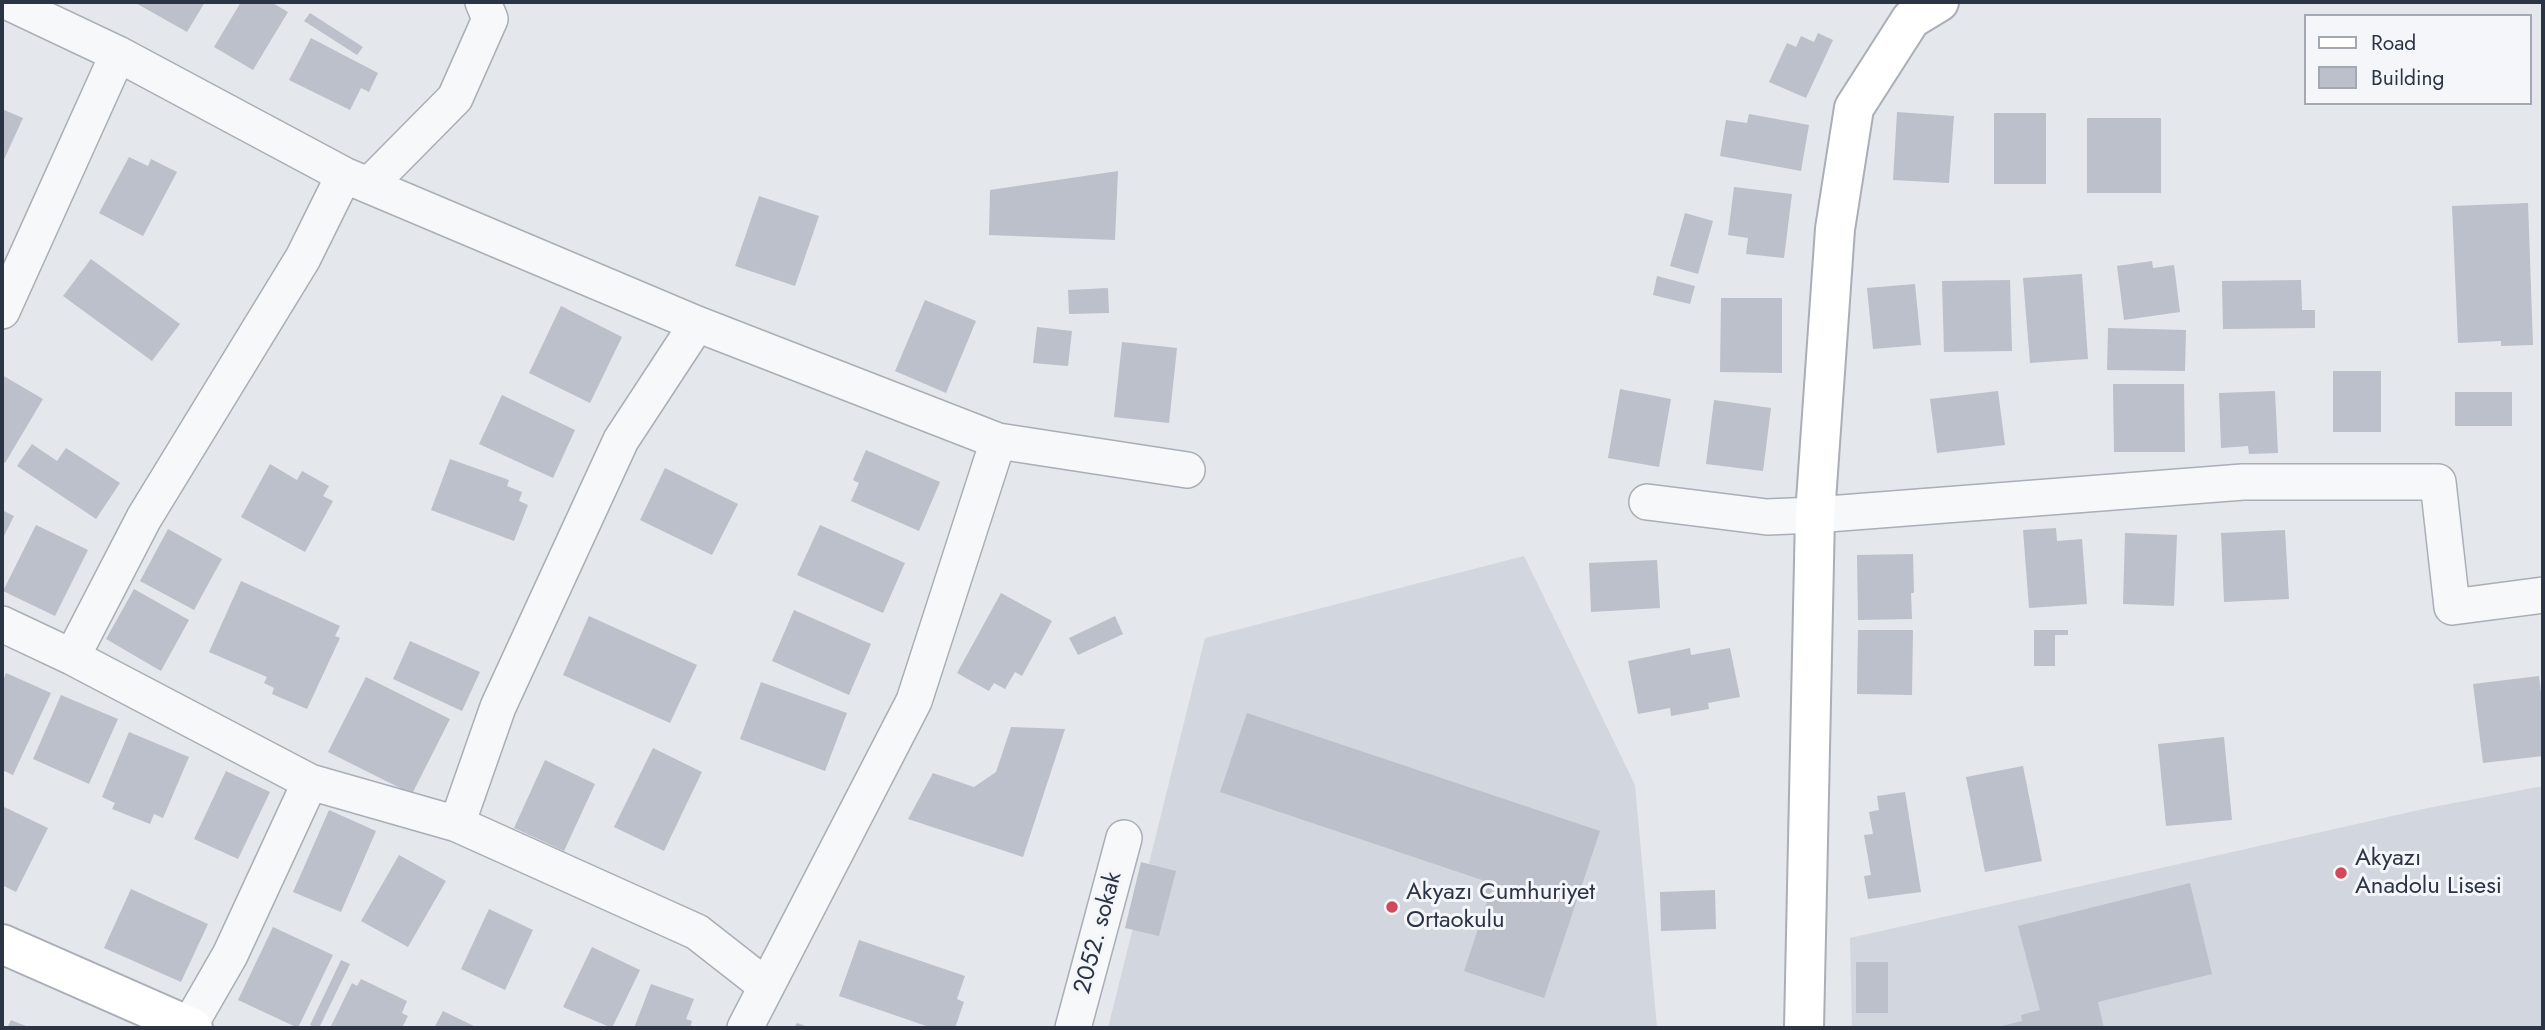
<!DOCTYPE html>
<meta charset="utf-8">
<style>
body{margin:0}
#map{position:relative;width:2545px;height:1030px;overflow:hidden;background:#e4e7ec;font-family:Jost,sans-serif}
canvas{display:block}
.frame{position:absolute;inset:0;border:4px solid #2b3445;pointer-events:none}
.legend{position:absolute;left:2304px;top:14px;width:228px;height:91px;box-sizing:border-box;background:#f4f6f9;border:2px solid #a4a8b1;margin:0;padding:9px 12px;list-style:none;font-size:21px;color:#2b3445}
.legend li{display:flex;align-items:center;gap:14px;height:35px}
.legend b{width:35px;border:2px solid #a4a8b1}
</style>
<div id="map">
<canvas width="2545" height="1030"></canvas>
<div class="frame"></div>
<ul class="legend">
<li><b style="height:9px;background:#fff"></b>Road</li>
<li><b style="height:19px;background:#bbc0ca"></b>Building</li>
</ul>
</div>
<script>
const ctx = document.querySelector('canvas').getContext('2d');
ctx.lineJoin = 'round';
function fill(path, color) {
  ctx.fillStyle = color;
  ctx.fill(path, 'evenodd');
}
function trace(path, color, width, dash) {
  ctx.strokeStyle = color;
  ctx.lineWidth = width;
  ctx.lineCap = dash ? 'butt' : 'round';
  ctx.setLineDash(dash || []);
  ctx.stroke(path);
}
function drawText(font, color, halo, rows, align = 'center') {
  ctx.font = font + ' Jost,sans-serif';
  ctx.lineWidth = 6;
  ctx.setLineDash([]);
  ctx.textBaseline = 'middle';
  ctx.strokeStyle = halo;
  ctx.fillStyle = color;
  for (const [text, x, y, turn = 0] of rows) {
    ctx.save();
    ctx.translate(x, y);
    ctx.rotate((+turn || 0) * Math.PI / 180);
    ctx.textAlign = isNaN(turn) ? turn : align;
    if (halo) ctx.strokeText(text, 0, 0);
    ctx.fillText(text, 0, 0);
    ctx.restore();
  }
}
fill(new Path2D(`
 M1524 556 1635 785 1657 1028H1108L1205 638Z
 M2543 786V1028H1852L1850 938 2428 808Z`), '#d2d6de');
fill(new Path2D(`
 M134 2H205L187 32Z
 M241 2H271L288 12 253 70 214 47Z
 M310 13 363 47 357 55 304 21Z
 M1818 33 1833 40 1806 98 1769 82 1787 43 1796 47 1801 36 1814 42Z
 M311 38 378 73 369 92 361 88 350 110 289 80Z
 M2 109 23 118 2 164Z
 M1897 112 1954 116 1949 183 1893 180Z
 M1994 113H2046V184H1994Z
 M1749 114 1809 125 1801 171 1720 156 1726 120 1747 123Z
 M2087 118H2161V193H2087Z
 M129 157 148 166 151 159 177 172 143 236 99 213Z
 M1118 171 1115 240 989 235 990 190Z
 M1734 187 1792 194 1784 258 1746 254 1748 238 1728 235Z
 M759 196 819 216 795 286 735 266Z
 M2528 203 2533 345 2501 346V341L2458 343 2452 206Z
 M1685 213 1713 221 1698 274 1670 266Z
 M91 259 180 324 152 361 63 296Z
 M2152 261 2153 268 2174 265 2180 312 2124 320 2117 266Z
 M2082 274 2088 359 2030 363 2023 278Z
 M1657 276 1695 286 1690 304 1653 295Z
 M2010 280 2012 351 1944 352 1942 281Z
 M2301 280 2302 310H2315V328L2223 329 2222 281Z
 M1915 284 1921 345 1873 349 1867 288Z
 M1108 288 1109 313 1069 314 1068 290Z
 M1721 298H1782V373L1720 372Z
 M925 300 976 321 946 393 895 371Z
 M561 306 622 337 590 403 529 373Z
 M1037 327 1072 331 1068 366 1033 363Z
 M2108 328 2186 330 2185 371 2107 370Z
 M1122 342 1177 348 1169 423 1114 417Z
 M2333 371H2381V432H2333Z
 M2 375 43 399 5 463 2 461Z
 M2113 384H2184L2185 452H2114Z
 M1620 389 1671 399 1659 467 1608 458Z
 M1998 391 2005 445 1937 453 1930 399Z
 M2275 391 2278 453 2249 454 2248 446 2221 448 2219 393Z
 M2455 392H2512V426H2455Z
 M502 395 575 430 553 478 479 444Z
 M1714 400 1771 408 1763 471 1706 464Z
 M32 444 57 461 66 448 120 483 96 519 17 466Z
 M866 450 940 482 919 531 851 501 859 483 853 480Z
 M450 459 509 480 507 486 522 492 519 501 528 505 514 541 431 510Z
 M270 464 297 480 302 471 329 486 323 496 333 501 305 552 241 517Z
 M665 468 738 504 712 555 640 520Z
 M2 510 14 516 2 540Z
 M36 525 88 550 55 616 3 591Z
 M820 525 905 563 883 613 797 575Z
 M2056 528 2057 541 2082 539 2087 604 2029 608 2023 530Z
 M168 529 222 559 194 610 140 581Z
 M2285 530 2289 599 2224 602 2221 533Z
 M2125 533 2177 535 2174 606 2123 604Z
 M1913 554 1914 593H1911L1912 619 1858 620 1857 555Z
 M1657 560 1660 608 1591 612 1589 563Z
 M241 581 340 626 335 636 340 638 307 709 272 694 274 688 264 683 267 677 209 652Z
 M134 589 189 620 161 671 106 639Z
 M1001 593 1052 621 1022 676 1015 672 1005 689 994 683 989 691 957 673Z
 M794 610 871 644 849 695 772 661Z
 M589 616 697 665 670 723 563 675Z
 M1115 616 1123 634 1078 655 1069 638Z
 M1858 630H1913L1912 695 1857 694Z
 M2034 630H2068V635H2055V666H2034Z
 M410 641 480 672 462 711 393 679Z
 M1690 648 1691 655 1730 648 1740 697 1708 703 1709 709 1671 716 1670 708 1638 714 1628 661Z
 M6 673 51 693 13 775 2 770V683Z
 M2539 676 2543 709V756L2483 763 2473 684Z
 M366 677 450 719 412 794 328 752Z
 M761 682 847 713 825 771 740 739Z
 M61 695 118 719 89 784 33 759Z
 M1247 713 1600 831 1544 998 1464 971 1489 896 1481 893 1485 881 1220 792Z
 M1011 727 1065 729 1023 857 908 819 933 773 974 787 996 772Z
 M129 732 189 757 163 818 154 814 150 824 112 809 115 803 102 797Z
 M2224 737 2232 820 2166 826 2158 744Z
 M653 748 702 772 664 851 614 827Z
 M545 760 595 784 564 851 514 828Z
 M2023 766 2042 861 1985 872 1966 777Z
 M226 771 270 792 238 859 194 839Z
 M1905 792 1921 892 1868 899 1864 876 1871 875 1864 835 1873 834 1869 812 1879 810 1877 796Z
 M2 806 48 828 16 892 2 885Z
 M329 810 376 831 341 912 293 892Z
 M399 855 446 881 408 947 361 921Z
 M1141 862 1176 871 1159 936 1125 928Z
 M2190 883 2212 974 2098 1002 2104 1028H2003L2002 1026 2022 1021 2021 1015 2040 1010 2018 926Z
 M131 889 208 924 181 982 104 948Z
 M1715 890 1716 929 1661 931 1660 892Z
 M489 909 533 930 505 990 461 969Z
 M273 927 333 955 298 1028 238 1000Z
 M859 940 965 976 957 999 964 1002 955 1028H932L839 996Z
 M592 947 640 970 612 1028 563 1007Z
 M341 960 350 964 319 1028H316L310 1025Z
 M1856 962H1888V1013H1856Z
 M361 979 407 1001 402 1013 408 1016 402 1028H330L352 983 357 986Z
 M651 984 694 999 686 1019 692 1021 690 1028H634Z
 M443 1011 478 1028H434Z
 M11 1020 31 1028H7Z
 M797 1023 811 1028H794Z`), '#bbc0ca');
const street = new Path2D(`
 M8 2 118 54 344 175 697 324 998 441 1187 470
 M369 185 455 98 490 19 483 2
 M2 311 118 54
 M1647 502 1767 517 1815 515 2243 482H2438L2452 607 2543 595
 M2 624 72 657 310 782 457 824 697 932 766 986
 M72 657 144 518 303 258 344 175
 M457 824 498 707 621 440 697 324
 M188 1028 230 955 310 782
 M745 1028 914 701 998 441
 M1073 1028 1124 838`);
const secondary = new Path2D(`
 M2 944 193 1028
 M1804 1028 1815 515 1835 229 1854 108 1911 19 1939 2`);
trace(street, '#a9aeb7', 38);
trace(secondary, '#a9aeb7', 42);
trace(street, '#f7f8fa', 35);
trace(secondary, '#fff', 38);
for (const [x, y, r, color] of [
 [2341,873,7,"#d1495b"],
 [1392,907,7,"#d1495b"]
]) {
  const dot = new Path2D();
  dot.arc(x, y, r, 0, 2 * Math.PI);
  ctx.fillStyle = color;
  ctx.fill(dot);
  trace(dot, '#f4f6f9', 2.5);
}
drawText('24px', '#2b3445', '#f4f6f9', [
 ["Akyazı",2355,859],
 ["Anadolu Lisesi",2355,887],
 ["Akyazı Cumhuriyet",1406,893],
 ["Ortaokulu",1406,921]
], 'left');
drawText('24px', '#2b3445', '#f4f6f9', [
 ["2052. sokak",1099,933,-75]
]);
</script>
